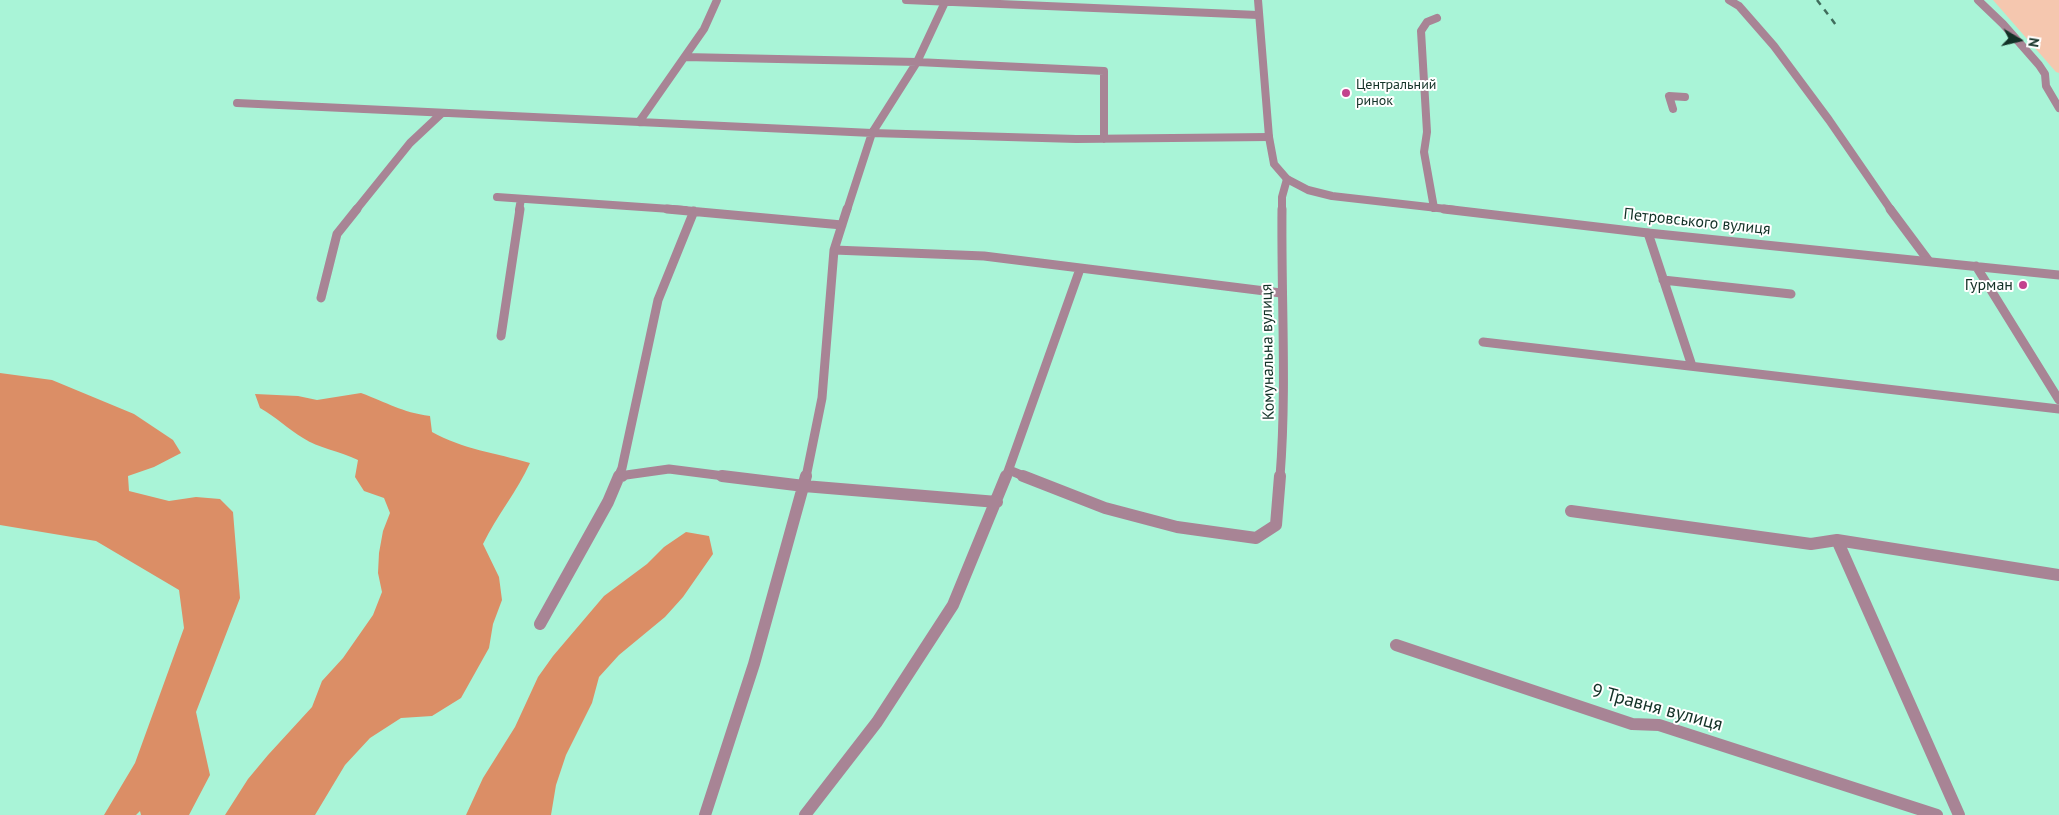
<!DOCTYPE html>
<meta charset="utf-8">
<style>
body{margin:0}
#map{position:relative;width:2059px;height:815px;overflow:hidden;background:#a9f4d7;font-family:"PT Sans",sans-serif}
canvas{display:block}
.north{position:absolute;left:1994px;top:15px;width:50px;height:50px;-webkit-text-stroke:4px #fff;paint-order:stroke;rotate:99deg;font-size:14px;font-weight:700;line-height:20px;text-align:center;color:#133227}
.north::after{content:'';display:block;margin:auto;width:18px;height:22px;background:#133227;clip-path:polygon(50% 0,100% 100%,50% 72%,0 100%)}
</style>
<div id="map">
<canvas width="2059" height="815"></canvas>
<div class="north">N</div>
</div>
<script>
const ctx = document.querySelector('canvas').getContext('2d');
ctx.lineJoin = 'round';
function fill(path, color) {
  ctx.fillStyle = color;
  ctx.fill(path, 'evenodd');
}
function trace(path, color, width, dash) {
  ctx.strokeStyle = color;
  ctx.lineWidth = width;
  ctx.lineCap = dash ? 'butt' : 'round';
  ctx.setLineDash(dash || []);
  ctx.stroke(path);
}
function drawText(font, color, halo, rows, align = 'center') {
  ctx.font = font + ' "PT Sans",sans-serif';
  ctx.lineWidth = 4;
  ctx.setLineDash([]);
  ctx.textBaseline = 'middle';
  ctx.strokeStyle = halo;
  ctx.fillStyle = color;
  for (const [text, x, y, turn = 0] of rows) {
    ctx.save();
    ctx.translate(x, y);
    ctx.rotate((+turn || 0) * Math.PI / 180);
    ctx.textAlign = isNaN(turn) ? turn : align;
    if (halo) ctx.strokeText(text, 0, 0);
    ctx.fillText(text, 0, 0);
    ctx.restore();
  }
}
fill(new Path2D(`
 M1993 0H2059V73L2056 72Z`), '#f5c7af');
fill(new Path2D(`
 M0 373 52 380 134 414 173 440 181 453 154 467 128 476 129 491 169 501 196 497 220 499 233 512 240 598 196 712 210 775 189 815H141L140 811 136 815H104L135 763 184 628 179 590 96 541 0 525Z
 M361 393C388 403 401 412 430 416L432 432C462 449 496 453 530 463 517 492 497 515 483 544L499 577 502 600 493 624 489 648 461 698 432 716 401 718 370 738 345 765 315 815H225L248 779 268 755 312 707 322 681 343 658 373 615 382 592 378 573 379 553 383 531 390 513 384 498 364 491 355 477 358 460C340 451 318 448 303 438 288 429 276 417 260 408L255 394 298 396 317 400Z
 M686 532 709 536 713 554 683 597 665 617 619 655 599 677 592 703 566 755 556 785 551 815H466L483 778 515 727 538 677 553 656 604 596 647 564 664 547Z`), '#db8e66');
trace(new Path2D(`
 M906 0 1258 15
 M1729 0 1739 6 1774 46 1829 120 1891 210
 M1978 0 2003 24 2039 65 2045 74 2046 86 2059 108
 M685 57 917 62 1104 71V139
 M237 103 872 133 1076 139 1269 137
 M1673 109 1669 96 1685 97
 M639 122 704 29 717 0
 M497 197 685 210
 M1434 208 1424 152 1427 132 1421 31 1427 22 1437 18
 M356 210 410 143 442 113
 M519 210 521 199
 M847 210 872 133 917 62 946 0
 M1282 210V197L1287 179`), '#a88495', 8);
trace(new Path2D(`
 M667 209 842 225
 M1890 209 1928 260
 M1648 233 1692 366
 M834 250 984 256 1281 293
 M1663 280 1791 294
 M321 298 337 234 357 209
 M501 336 520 209
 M1483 342 2059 409
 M1009 470 1026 477
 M619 476 669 469 732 477
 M618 477 622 468 658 300 694 211
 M806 477 822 398 834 250 847 209
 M1006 477 1080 269
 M1280 477C1287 388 1281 298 1282 209`), '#a88495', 9);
trace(new Path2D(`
 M619 476H622
 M722 476 804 486 997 502
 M1023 476 1105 508 1177 527 1256 538 1276 525 1280 476
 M1571 511 1811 544 1837 540
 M540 624 608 502 619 476
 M1396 645 1632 724 1659 725 1937 815
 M705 815 754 664 806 476
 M805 815 877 722 953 605 1006 476
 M1959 815 1837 540 2059 575`), '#a88495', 12);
trace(new Path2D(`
 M1258 0 1269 137 1274 164 1287 179 1308 190 1332 196 1455 210`), '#a88495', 8);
trace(new Path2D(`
 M1444 209 1648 233 2059 275
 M1976 266 2059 400`), '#a88495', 9);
trace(new Path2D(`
 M1817 0 1836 25`), '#406d5c', 2.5, [6, 6]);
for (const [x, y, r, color] of [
 [1346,93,5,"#c3428d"],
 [2023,285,5,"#c3428d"]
]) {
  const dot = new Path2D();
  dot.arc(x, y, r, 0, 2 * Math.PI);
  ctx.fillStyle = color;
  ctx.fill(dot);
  trace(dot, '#fff', 2);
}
drawText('14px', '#133227', '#fff', [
 ["Центральний",1356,85],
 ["ринок",1356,101]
], 'left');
drawText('16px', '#133227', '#fff', [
 ["Петровського вулиця",1697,222,6],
 ["Комунальна вулиця",1268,352,-91]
]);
drawText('16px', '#133227', '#fff', [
 ["Гурман",2013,285]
], 'right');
drawText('19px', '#133227', '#fff', [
 ["9 Травня вулиця",1657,708,15]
]);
</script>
